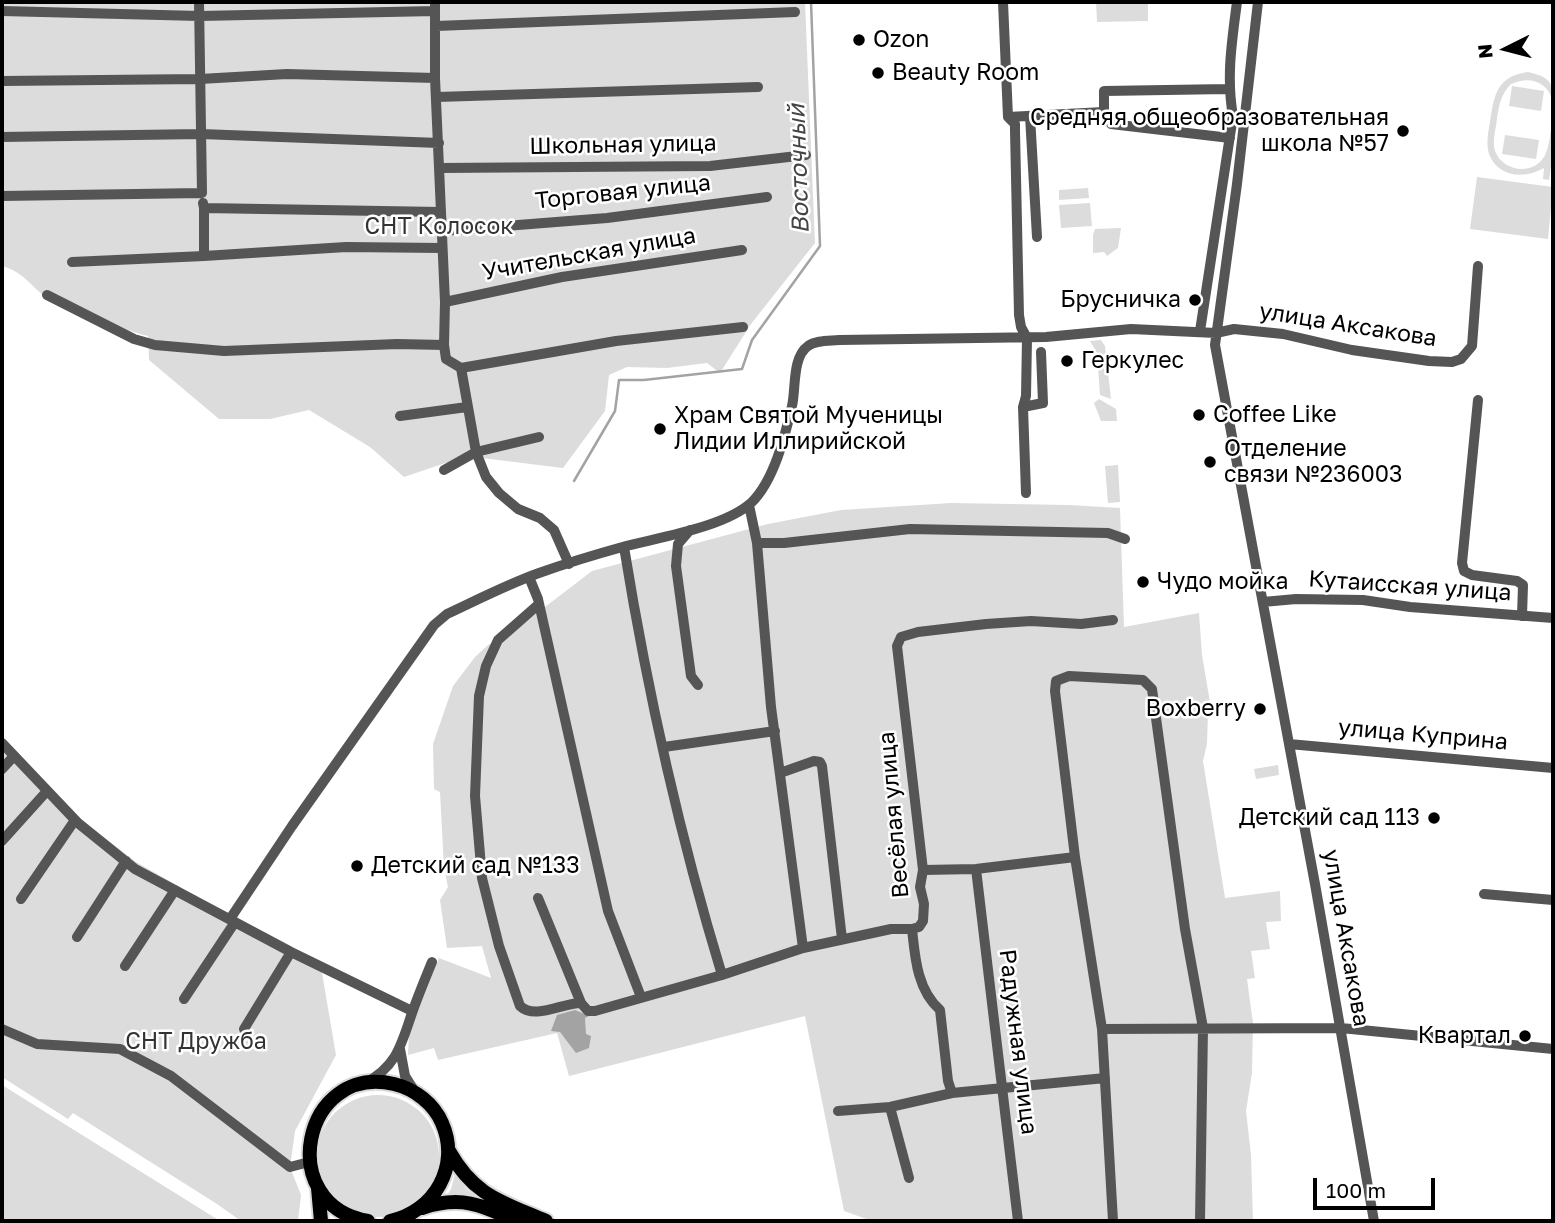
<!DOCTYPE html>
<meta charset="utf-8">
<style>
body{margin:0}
#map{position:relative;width:1555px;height:1223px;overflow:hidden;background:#fff;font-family:"Golos Text",sans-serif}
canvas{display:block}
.frame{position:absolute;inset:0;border:4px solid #000;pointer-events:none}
.north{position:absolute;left:1471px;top:14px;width:70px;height:70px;-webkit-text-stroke:5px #fff;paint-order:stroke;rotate:264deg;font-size:19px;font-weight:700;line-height:28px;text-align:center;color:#000}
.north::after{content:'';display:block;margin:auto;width:24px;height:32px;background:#000;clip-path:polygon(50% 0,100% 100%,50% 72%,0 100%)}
.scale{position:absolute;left:1313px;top:1178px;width:122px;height:32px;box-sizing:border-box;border:4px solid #000;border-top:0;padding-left:9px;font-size:21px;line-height:24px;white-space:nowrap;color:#000;-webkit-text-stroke:5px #fff;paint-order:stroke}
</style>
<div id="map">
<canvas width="1555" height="1223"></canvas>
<div class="frame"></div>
<div class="north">N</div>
<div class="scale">100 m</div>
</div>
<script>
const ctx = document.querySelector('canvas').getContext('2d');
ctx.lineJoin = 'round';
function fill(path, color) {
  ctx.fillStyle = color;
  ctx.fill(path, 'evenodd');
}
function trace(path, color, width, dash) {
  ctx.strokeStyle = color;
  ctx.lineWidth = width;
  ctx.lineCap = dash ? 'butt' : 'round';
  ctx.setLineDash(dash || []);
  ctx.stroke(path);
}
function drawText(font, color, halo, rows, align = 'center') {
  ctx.font = font + ' "Golos Text",sans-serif';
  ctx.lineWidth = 5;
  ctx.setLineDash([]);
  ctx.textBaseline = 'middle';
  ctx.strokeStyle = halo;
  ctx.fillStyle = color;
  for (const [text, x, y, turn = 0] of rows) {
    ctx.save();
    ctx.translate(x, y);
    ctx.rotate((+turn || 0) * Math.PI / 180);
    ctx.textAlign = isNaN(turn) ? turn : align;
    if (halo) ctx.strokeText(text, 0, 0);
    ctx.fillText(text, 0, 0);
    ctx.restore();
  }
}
fill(new Path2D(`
 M2 2H805L815 243 751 324 720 373 707 363 667 368 627 367 609 375 605 411 563 468 466 456 404 477 370 447 309 410 270 419H219L149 360 148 336C113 326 76 318 46 297 28 284 25 273 2 266Z
 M1096 2H1148V21L1097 22Z
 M1528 72C1550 77 1553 82 1553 103 1549 82 1530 75 1511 84 1501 94 1499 105 1497 118 1496 129 1492 141 1495 151 1503 173 1537 176 1546 153 1551 140 1551 123 1553 110V153L1549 180 1543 179 1544 168C1525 179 1498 178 1489 154 1486 144 1488 133 1490 122 1494 95 1497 76 1528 72Z
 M1512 86 1544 91 1541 111 1509 106Z
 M1505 135 1539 140 1536 159 1502 154Z
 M1477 177 1553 187 1548 239 1470 229Z
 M1088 188 1089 198 1059 200V190Z
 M1090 203 1092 226 1061 228 1059 205Z
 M1121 228 1118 248 1107 256 1104 252 1093 253V235L1095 229Z
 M1101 340 1105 346 1111 399 1100 395 1097 353 1090 341Z
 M1099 399 1116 409 1117 421H1101L1094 403Z
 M1118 465 1120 502 1108 503 1105 466Z
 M951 503 1069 505 1120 508 1124 627 1199 613 1202 655 1211 708 1208 712 1207 744 1203 761 1225 898 1280 891 1281 921 1266 922 1270 949 1251 951 1255 978 1247 979 1253 1023 1252 1073 1246 1111 1251 1155 1253 1221H872L844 1211 805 1016 569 1076 557 1033 438 1060 434 1048 408 1055 409 1033 439 958 491 978 482 946 447 948 440 900 448 887 444 868 440 792 434 789 433 744 453 686 475 657 488 645 507 636 592 571 768 524 841 510Z
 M2 740 47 794 136 862 321 967 336 1055 295 1131 290 1167 301 1195 298 1221H241L217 1204 73 1113 68 1119 2 1077Z
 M1278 765 1279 775 1256 779 1254 769Z
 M2 1085 220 1221H2Z
 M317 1156a61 61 0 1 1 122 0a61 61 0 1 1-122 0Z
 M455 1174 466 1189 482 1200H444L451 1189Z`), '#dcdcdc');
fill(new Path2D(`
 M575 1010 589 1016 585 1018 586 1034 591 1036 589 1048 576 1053 560 1032 551 1031 557 1015Z`), '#a3a3a3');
trace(new Path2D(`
 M574 481 615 411 619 380H644L742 369 752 340 820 246 811 2`), '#a3a3a3', 2.5);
const major = new Path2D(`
 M449 1151C474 1196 502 1202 546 1221
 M318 1188 321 1221
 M422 1208C461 1195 482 1205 517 1221
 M368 1221C274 1205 302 1063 394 1084 415 1089 434 1104 442 1123 461 1166 434 1212 390 1221`);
trace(major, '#dbdbdb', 18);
trace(new Path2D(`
 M435 2V78L445 302 444 345 446 359 461 368 476 452 486 477 499 493 518 509 540 518 554 530 569 564
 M1003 2 1008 117 1015 124V131L1019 315 1021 327 1027 338 1026 396 1023 407 1026 493
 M1258 2 1237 184 1215 345 1315 884 1374 1221
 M2 11 200 16 435 11
 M436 26 795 12
 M2 81 200 79 287 74 435 78
 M1228 89 1104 91V112L1111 124 1230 138
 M437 97 758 87
 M1030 116 1037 237
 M1008 117 1104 112
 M2 137 201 134 439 143
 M440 168 710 166 806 155
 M2 196 202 193 199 2
 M203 203 204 208 440 212
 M204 208V256L346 247 442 248
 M442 231 607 218 767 197
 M72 262 204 256
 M47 295 134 339 155 345 224 351 397 344 444 345
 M445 302 562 277 742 250
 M1200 331 1233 116C1226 77 1232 41 1237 2
 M461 368 616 341 743 327
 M1478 400 1462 563 1464 571 1472 575 1517 581 1523 585 1522 616
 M1023 407 1043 403 1041 352
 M400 416 467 407
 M444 470 476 452 539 437
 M749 505 757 543 771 707 803 948
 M690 530 678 544 676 566 691 676 698 685
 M757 543H784L910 529 1108 533 1125 539
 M624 547C647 689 680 837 722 975
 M529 577 538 599 608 911 641 997
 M1263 602 1296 599 1363 600 1410 607 1553 618
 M539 604 498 640 486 666 479 696 475 796 482 878 499 946 520 1006C535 1020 562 1003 581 1003L588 1011H595L722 975 803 948 891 929H912L919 927 923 921 924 904 920 887 923 870 897 646 901 637 918 632 986 624 1031 621 1081 624 1113 620
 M2 743 78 823 135 869 291 952 412 1011
 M1289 744 1553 768
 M664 747 775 731
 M2 769 14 756
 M780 773 814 761 820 762 822 766 842 939
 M2 841 47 791
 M976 869 1018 1221
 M923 870 976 869 1075 857
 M1484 894 1553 900
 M538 898 581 1003
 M21 899 75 820
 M230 919 292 826 434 625 447 614C477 600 508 584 539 573 567 563 597 554 626 546 661 537 724 527 751 503 774 481 785 436 792 406 796 389 792 357 808 346 816 340 829 341 839 340L1046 337 1131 329 1216 333 1234 329 1283 334 1352 350 1429 361 1452 362 1461 359 1472 346 1478 266
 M912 929C915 957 917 990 940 1010L948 1081 952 1093
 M77 937 126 861
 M125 966 175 890
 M184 999 235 922
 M2 1029 37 1044 120 1049 171 1076 290 1167 309 1162
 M244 1029 291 952
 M1102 1029 1341 1028 1553 1049
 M400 1049 405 1076 415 1092
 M365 1083C397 1066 401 1045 412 1013 418 996 425 979 432 962
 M890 1107 909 1178
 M838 1111 890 1107 952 1093 1105 1078
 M1113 1221 1102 1029 1075 857 1055 691 1056 681 1069 676 1143 680 1152 689 1185 929 1203 1028 1200 1221`), '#555', 10);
trace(major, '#000', 14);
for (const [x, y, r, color] of [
 [859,40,7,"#000"],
 [878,73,7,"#000"],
 [1403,131,7,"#000"],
 [1195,300,7,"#000"],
 [1067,361,7,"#000"],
 [1199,415,7,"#000"],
 [660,429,7,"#000"],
 [1210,462,7,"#000"],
 [1143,582,7,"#000"],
 [1260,709,7,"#000"],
 [1434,818,7,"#000"],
 [357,866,7,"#000"],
 [1525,1036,7,"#000"]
]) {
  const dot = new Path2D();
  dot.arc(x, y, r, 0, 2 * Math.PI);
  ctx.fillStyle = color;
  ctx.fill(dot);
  trace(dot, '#fff', 2.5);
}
drawText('23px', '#000', '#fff', [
 ["Ozon",873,40],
 ["Beauty Room",892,73],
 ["Средняя общеобразовательная",1389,118,"right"],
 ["школа №57",1389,144,"right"],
 ["Брусничка",1181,300,"right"],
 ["Геркулес",1081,361],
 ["Coffee Like",1213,415],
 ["Храм Святой Мученицы",674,416],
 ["Лидии Иллирийской",674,442],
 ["Отделение",1224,449],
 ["связи №236003",1224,475],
 ["Чудо мойка",1157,582],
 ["Boxberry",1246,709,"right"],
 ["Детский сад 113",1420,818,"right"],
 ["Детский сад №133",371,866],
 ["Квартал",1511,1036,"right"]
], 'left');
drawText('23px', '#000', '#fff', [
 ["Школьная улица",623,145,-1],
 ["Торговая улица",623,192,-6],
 ["Учительская улица",589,254,-10],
 ["улица Аксакова",1348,325,9],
 ["Кутаисская улица",1410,586,4],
 ["улица Куприна",1423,735,5],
 ["Весёлая улица",894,815,-95],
 ["улица Аксакова",1346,938,80],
 ["Радужная улица",1018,1042,83]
]);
drawText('23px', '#333', '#fff', [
 ["СНТ Колосок",439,227],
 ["СНТ Дружба",196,1042]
]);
drawText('italic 24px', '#444', '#fff', [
 ["Восточный",799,169,-92]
]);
</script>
